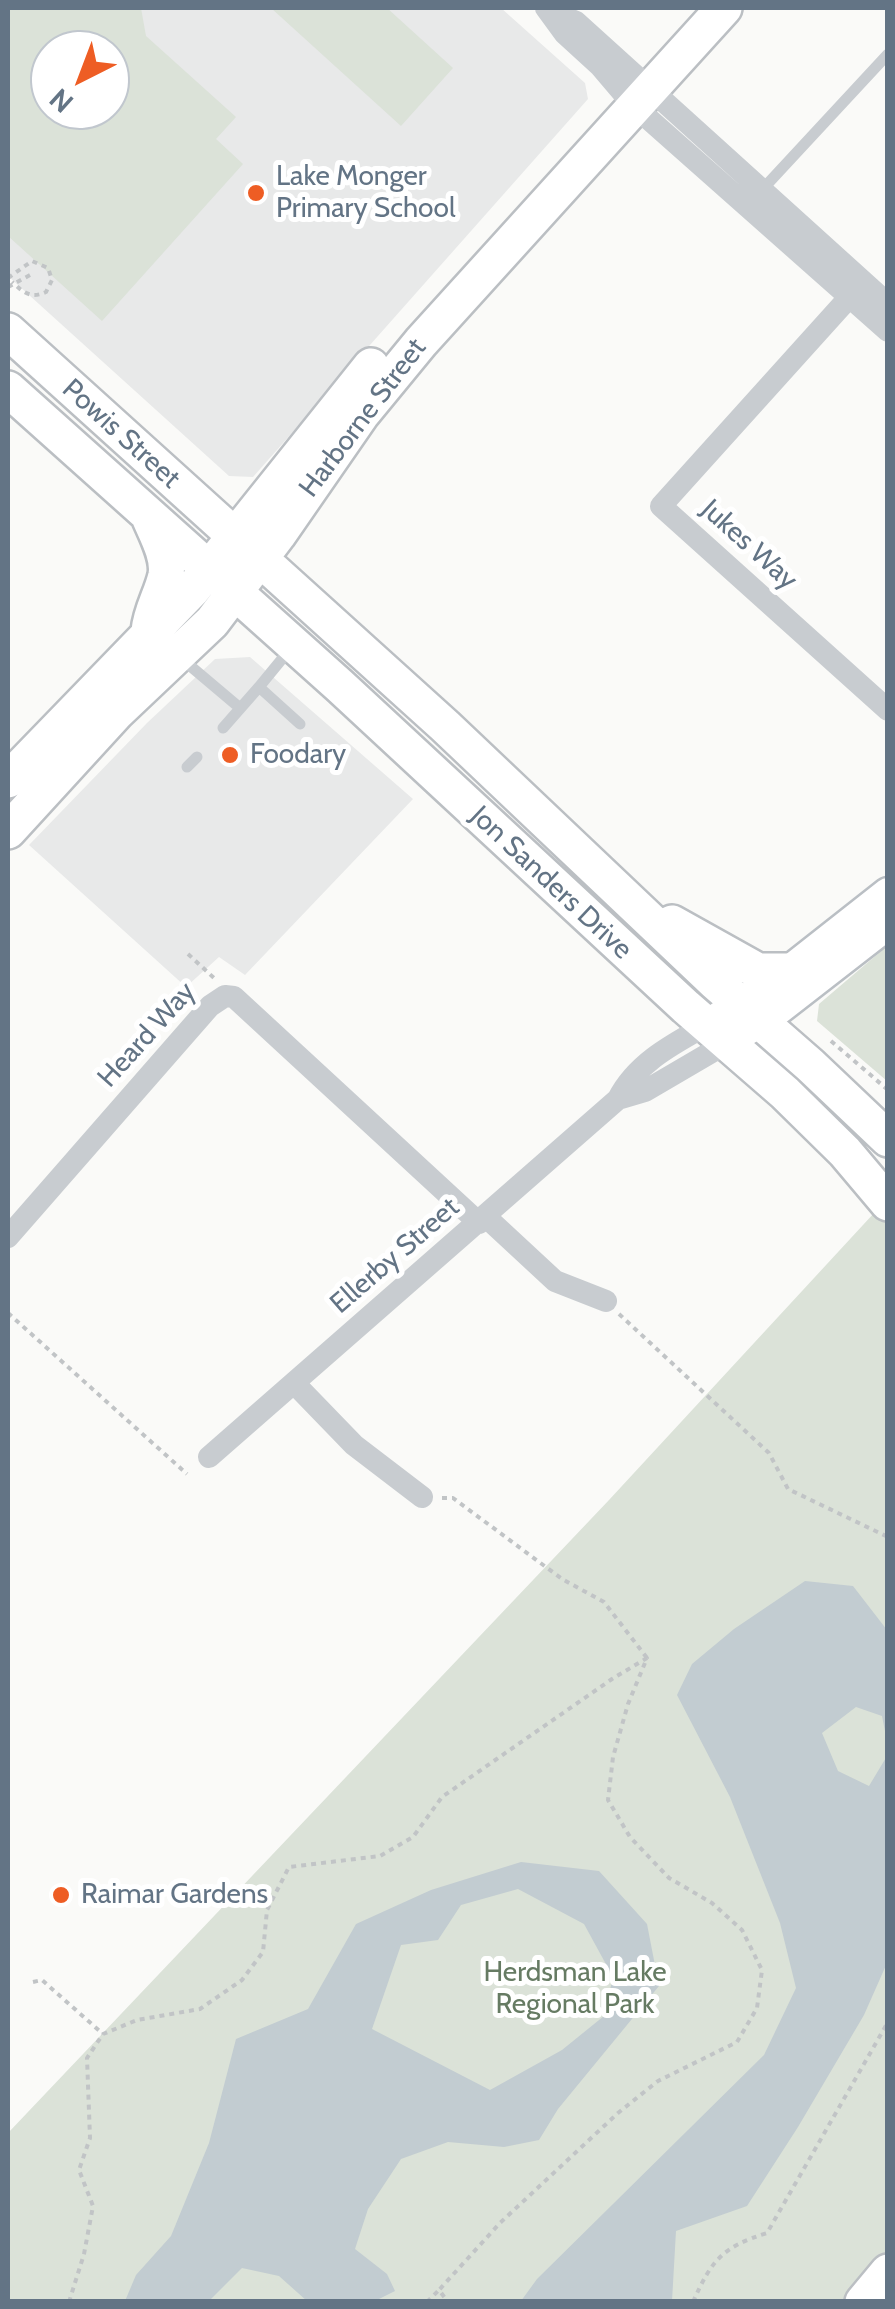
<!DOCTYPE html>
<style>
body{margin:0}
#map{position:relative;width:895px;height:2309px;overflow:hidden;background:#fafaf8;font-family:Cabin,sans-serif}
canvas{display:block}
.frame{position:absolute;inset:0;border:10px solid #637485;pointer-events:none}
.north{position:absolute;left:30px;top:30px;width:100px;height:100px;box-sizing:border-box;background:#fff;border:2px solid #c1c7ce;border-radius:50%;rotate:222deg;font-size:28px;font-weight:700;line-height:40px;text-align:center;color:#637485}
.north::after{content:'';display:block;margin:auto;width:35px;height:45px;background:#ee5d24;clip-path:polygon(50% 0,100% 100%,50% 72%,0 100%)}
</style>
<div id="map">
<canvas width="895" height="2309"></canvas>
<div class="frame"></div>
<div class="north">N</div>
</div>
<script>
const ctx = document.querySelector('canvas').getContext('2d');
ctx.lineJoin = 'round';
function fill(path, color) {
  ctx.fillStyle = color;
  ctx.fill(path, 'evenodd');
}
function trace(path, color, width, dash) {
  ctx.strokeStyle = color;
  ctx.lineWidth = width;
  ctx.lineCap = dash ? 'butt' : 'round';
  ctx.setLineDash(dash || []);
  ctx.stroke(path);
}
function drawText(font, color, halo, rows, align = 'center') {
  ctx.font = font + ' Cabin,sans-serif';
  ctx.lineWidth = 10;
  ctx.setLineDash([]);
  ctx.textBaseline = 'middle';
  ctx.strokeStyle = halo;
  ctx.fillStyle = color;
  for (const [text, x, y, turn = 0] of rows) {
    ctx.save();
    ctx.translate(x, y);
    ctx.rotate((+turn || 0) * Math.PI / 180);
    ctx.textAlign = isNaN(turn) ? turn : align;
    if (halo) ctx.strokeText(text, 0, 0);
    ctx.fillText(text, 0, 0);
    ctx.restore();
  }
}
fill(new Path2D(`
 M8 8H501L585 83 588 99 253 477 229 476 8 276ZM50 50H110V110H50Z
 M250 657 413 799 245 975 219 957 186 987 29 845 147 723 215 659Z`), '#e8e9e9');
fill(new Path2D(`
 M8 8H141L146 36 236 117 216 139 243 164 102 321 8 236ZM110 50V110H50V50Z
 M271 8H387L453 68 401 126Z
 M887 946V1081L817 1021 819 1004Z
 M887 1199V2301H8V2133L609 1500Z`), '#dbe2d8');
fill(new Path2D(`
 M805 1581 853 1586 887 1630V1741L882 1716 856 1707 822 1733 838 1771 869 1786 887 1756V1963L864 2015 798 2127 747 2206 676 2231 672 2301H521L537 2279 764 2055 796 1988 780 1923 730 1797 677 1695 692 1664 734 1629Z
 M521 1862 599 1871 647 1924 659 1986 558 2109 539 2140 504 2147 448 2142 401 2159 368 2209 355 2249 387 2274 395 2291 375 2301H307L279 2276 242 2268 209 2301H125L136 2275 171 2236 209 2143 236 2039 308 2009 356 1924 431 1890ZM518 1889 584 1924 613 1977 604 2016 562 2050 490 2090 372 2029 401 1945 438 1940 461 1905Z`), '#c2ccd1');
const secondary = new Path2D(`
 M707 1025 789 971 888 893
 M727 1043 780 1008 888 924`);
const primary = new Path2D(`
 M8 331 445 726 715 982 810 1065 888 1139
 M8 389 340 686 686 1007 785 1093 845 1152 888 1203
 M149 631C151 610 162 594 166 575 169 557 157 535 150 519
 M8 780 192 590 371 366
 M8 831 117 712 212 622 278 535 361 415 421 342 724 8
 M672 923 758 971H789
 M863 2302 888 2272`);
trace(secondary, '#babfc4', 35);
trace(primary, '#bbbfc3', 40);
trace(new Path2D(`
 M8 278 32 261 48 268 52 280 46 292C31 299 24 293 12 282
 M8 287 32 274
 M188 954 214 978
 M831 1041 888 1090
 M8 1313 187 1474
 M619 1314 769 1453 788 1489 888 1537
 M442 1498H453L562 1579 604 1602 647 1658
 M33 1982 42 1980 103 2034
 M69 2302 84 2254 93 2206 79 2170 90 2138 87 2058 103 2034 137 2020 200 2009 242 1980 263 1952 267 1910 289 1867 380 1856 413 1837 442 1797 612 1679 647 1658 628 1704 613 1757 608 1800 630 1837 669 1878 712 1903 742 1930 762 1970 757 2008 737 2042 658 2081 618 2113 500 2223 439 2290 448 2302
 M427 2302 438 2291
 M693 2302C712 2259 723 2247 767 2233L888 2022`), '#c1c4c6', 4, [5, 5]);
trace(new Path2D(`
 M760 192 888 54
 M291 648 259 687 300 724
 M182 659 240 708
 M223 728 259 687
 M187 767 197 757`), '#c8ccd0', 11);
trace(new Path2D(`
 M546 8 565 34 600 66 634 106 888 331
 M550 11 576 22 888 304
 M863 282 661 506 888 710
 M618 1099 645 1091 727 1043
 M486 1217 555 1281 606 1301
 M8 1237 210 1006 225 996 234 997 479 1223
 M294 1383 354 1445 422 1497
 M209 1457 618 1099C636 1063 673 1044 707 1025`), '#c8ccd0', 22);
trace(secondary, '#fff', 30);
trace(primary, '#fff', 35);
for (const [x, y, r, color] of [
 [256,193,10,"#ee5d24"],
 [230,755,10,"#ee5d24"],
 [61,1895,10,"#ee5d24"]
]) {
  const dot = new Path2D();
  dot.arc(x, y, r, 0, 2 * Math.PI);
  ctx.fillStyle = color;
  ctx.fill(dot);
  trace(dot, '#fff', 4);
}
drawText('28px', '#637485', '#fff', [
 ["Lake Monger",276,177],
 ["Primary School",276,209],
 ["Foodary",250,755],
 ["Raimar Gardens",81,1895]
], 'left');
drawText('28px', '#637485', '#fff', [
 ["Harborne Street",363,418,-53],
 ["Powis Street",121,434,42],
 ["Jukes Way",749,545,42],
 ["Jon Sanders Drive",551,883,43],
 ["Heard Way",147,1035,-48],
 ["Ellerby Street",395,1256,-41]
]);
drawText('28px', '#667b63', '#fff', [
 ["Herdsman Lake",575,1973],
 ["Regional Park",575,2005]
]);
</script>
